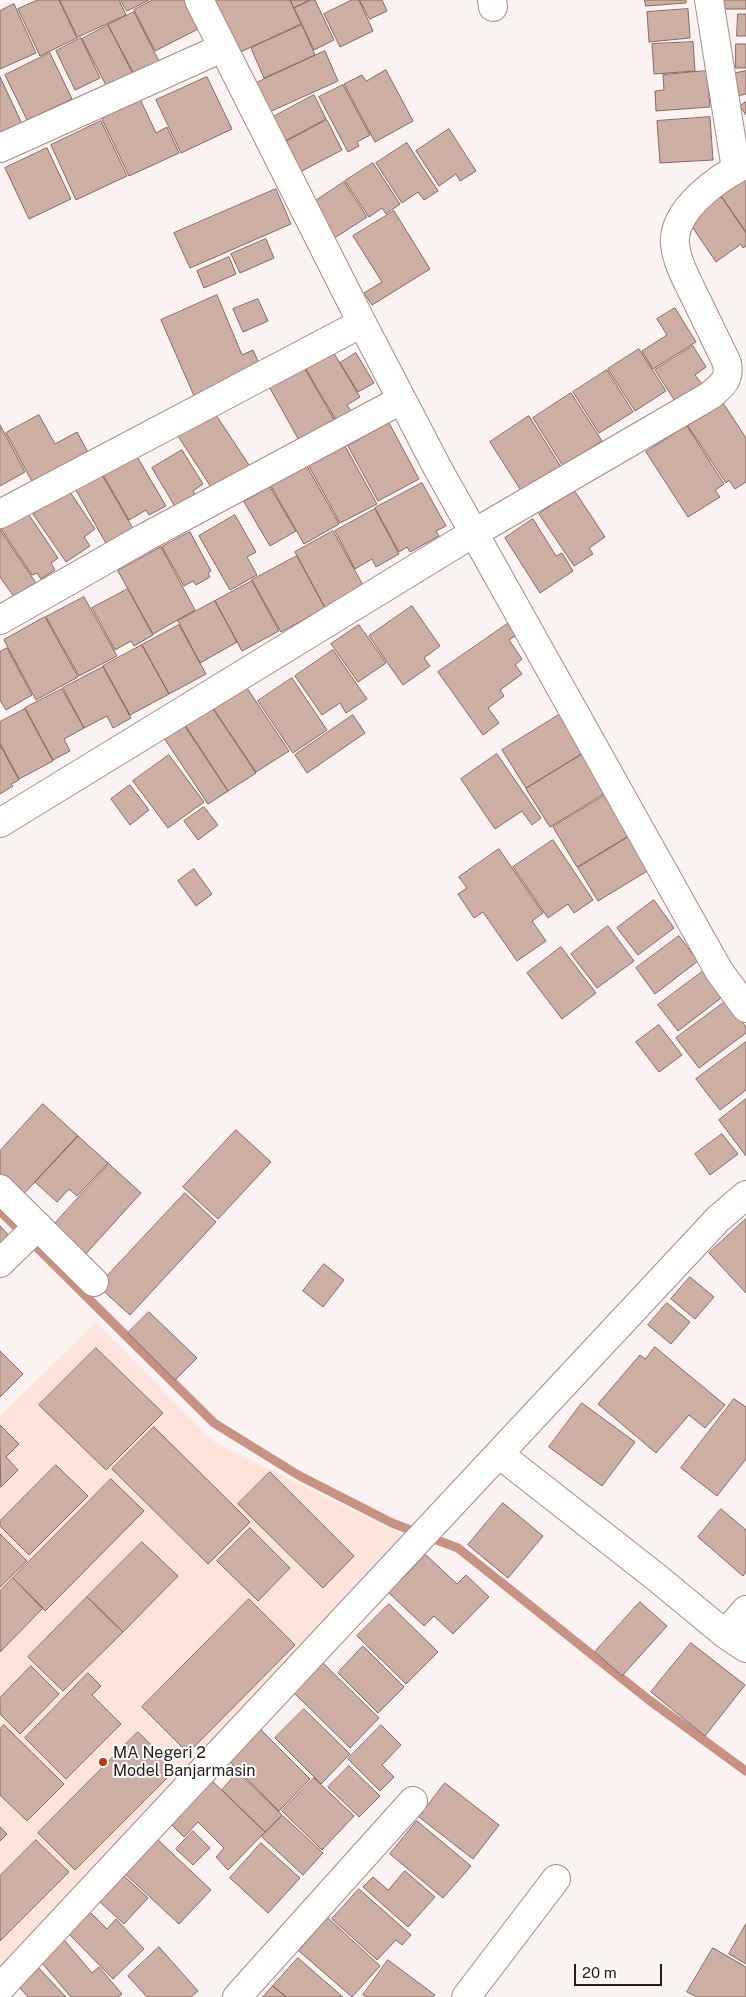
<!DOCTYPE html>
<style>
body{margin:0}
#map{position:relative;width:746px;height:1997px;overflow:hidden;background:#faf3f2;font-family:"Public Sans",sans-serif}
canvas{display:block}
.scale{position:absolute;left:574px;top:1964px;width:88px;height:22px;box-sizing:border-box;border:2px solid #261b18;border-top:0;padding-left:6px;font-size:15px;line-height:18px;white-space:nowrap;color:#261b18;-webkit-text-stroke:4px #fff;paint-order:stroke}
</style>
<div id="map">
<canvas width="746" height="1997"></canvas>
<div class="scale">20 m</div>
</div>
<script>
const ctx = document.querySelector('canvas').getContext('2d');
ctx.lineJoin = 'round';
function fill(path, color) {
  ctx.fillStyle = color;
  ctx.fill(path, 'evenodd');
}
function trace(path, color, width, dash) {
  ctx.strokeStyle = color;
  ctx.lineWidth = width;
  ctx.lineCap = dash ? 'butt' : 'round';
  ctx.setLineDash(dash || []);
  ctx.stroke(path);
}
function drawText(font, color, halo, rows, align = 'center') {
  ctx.font = font + ' "Public Sans",sans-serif';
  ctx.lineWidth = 4;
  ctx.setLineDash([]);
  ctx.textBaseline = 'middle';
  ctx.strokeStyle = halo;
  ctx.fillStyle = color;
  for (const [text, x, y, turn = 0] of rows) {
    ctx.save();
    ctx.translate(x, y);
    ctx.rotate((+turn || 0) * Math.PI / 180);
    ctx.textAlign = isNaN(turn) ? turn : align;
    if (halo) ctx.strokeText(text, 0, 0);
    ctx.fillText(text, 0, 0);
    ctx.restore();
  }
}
fill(new Path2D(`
 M96 1322 213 1441 416 1542 0 1977V1416Z`), '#fde4dd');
trace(new Path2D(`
 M0 1211 214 1423 298 1475 392 1523 458 1548 649 1700 746 1771`), '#c79283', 9);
const building = new Path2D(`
 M38 0H59L77 38 40 56 18 9Z
 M60 0H119L126 15 78 37Z
 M121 0H149L127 11Z
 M153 0H185L200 28 155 51 134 10Z
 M209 0H290L301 24 234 55Z
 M291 0H310L294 8Z
 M311 0H315L334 40 314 50 294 8Z
 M352 0H359L373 31 340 47 324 14Z
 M360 0H382L387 11 370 19Z
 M645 0H686V3L646 6Z
 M718 0H746V9H717Z
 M14 4 36 53 0 69V11Z
 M688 9 690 38 649 42 647 12Z
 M134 12 159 61 134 74 108 25Z
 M738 14H746V36H737Z
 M108 25 133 74 107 87 82 39Z
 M302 25 315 55 264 78 251 48Z
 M81 38 100 78 75 90 56 51Z
 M693 42 695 71 654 74 652 44Z
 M736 44H746V68H736Z
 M325 51 338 81 265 114 252 85Z
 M50 53 72 99 27 120 5 75Z
 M386 70 413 121 375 142 344 84 362 75 366 81Z
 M707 71 710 107 656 111 655 91 664 90 663 75Z
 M746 71V94L733 97 728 75Z
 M0 77 23 126 0 137Z
 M207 77 232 129 181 153 156 100Z
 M343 85 370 135 357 142 359 146 348 152 319 97Z
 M314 95 326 119 285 141 273 117Z
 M140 99 156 133 167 127 179 153 129 176 101 117Z
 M746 102V115L740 106Z
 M710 117 713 160 660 163 657 121Z
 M327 120 342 150 296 174 280 145Z
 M101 121 127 176 76 200 51 145Z
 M449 129 476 171 460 181 456 174 439 186 416 151Z
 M407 143 438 191 424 200 418 192 402 203 376 163Z
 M47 148 71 199 29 219 5 168Z
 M373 163 400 204 386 214 382 208 369 217 345 181Z
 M746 179V232L721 196Z
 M344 182 367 217 333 239 311 204Z
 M276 189 291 224 190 268 174 233Z
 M721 196 746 233V246L743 248 741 244 716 262 687 219Z
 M394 211 430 269 372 305 364 293 382 282 353 236Z
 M266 239 274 258 240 273 231 254Z
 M229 257 236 274 204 288 197 271Z
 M217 295 242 355 253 350 263 372 195 398 161 320Z
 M258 299 268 321 243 332 233 309Z
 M675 308 696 342 653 369 642 351 667 335 657 319Z
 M693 346 706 367 695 375 702 384 675 401 655 370Z
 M639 349 666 391 635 411 608 369Z
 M332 350 360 397 347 405 352 413 337 422 304 366Z
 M356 353 374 383 358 392 340 363Z
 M302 364 335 421 300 442 267 383Z
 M607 370 633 412 599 433 573 392Z
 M571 393 602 441 563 466 533 418Z
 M723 403 746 438V482L735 489 729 480 726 483 688 426Z
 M214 412 251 468 230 481 227 477 211 487 178 436Z
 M39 415 55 444 77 432 91 458 36 489 6 433Z
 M529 416 561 467 522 492 490 442Z
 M389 423 419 479 378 501 348 446Z
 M0 425 25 472 0 486Z
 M687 426 724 484 715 490 720 497 688 517 646 452Z
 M345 446 377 504 340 523 309 466Z
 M182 450 203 484 193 491 197 498 177 510 152 468Z
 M136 455 166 506 149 515 146 510 129 520 103 475Z
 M307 466 339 524 304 544 271 486Z
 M102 475 135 532 108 547 76 490Z
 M422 483 446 526 436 531 439 536 410 552 407 547 399 552 375 508Z
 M270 487 296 531 270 546 244 502Z
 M68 489 95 529 84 537 90 546 66 562 33 514Z
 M574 490 605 537 589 548 593 554 574 566 539 514Z
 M375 509 399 554 376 567 372 559 355 569 335 531Z
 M27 512 58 558 51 563 55 570 41 579 37 573 32 575 1 529Z
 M235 515 256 552 247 557 257 575 230 590 199 536Z
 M533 519 556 556 562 553 573 571 540 593 505 538Z
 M0 530 36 583 15 598 0 577Z
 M333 531 364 587 325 608 295 552Z
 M190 532 211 571 208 573 210 577 196 585 193 581 184 586 162 547Z
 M161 547 195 610 153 634 118 571Z
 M297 556 325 608 281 632 252 580Z
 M252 581 279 631 242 651 215 601Z
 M128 589 153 635 134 646 131 641 115 650 92 608Z
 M84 597 117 656 79 676 46 617Z
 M215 601 237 642 200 663 178 621Z
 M412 606 440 646 424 658 430 666 403 685 369 636Z
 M45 617 78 677 36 700 4 640Z
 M513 620 521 632 509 640 522 659 515 665 522 674 500 690 504 696 488 708 499 723 483 735 438 672Z
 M179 625 206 674 169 694 142 645Z
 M359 625 386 663 358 682 331 644Z
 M142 645 169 694 130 715 103 666Z
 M7 648 32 695 6 710 0 700V652Z
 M333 650 367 699 346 713 340 703 322 715 295 676Z
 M103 667 131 718 113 728 107 716 84 728 63 688Z
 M292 678 327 730 293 753 258 701Z
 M245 685 289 751 256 772 212 707Z
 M62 689 84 728 64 739 70 751 53 760 25 708Z
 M212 707 256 773 228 791 185 725Z
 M25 709 53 761 19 779 0 743V722Z
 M567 710 591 748 526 788 502 750Z
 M353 715 365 733 307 773 295 755Z
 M184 725 228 791 208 804 164 738Z
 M0 745 19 780 11 784 13 786 0 794Z
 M591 749 615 787 550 827 526 789Z
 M497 754 541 818 532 825 522 811 495 829 461 779Z
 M169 755 204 802 168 828 133 781Z
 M130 785 149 810 130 825 111 799Z
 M612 791 637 831 577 867 553 827Z
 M204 807 218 825 198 840 184 821Z
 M637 832 657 865 598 901 578 868Z
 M553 840 593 900 574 913 568 904 548 918 513 867Z
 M499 849 543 913 532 921 546 941 517 961 483 912 474 918 458 894 467 888 459 877Z
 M194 869 212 894 196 906 178 881Z
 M654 900 674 928 638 955 617 928Z
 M608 926 634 961 597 988 571 954Z
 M679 936 698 961 655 994 636 968Z
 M561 947 596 993 562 1019 527 973Z
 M706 969 725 995 678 1031 658 1005Z
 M726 1001 746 1027V1033L699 1068 676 1038Z
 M659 1025 682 1055 659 1072 636 1042Z
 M746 1042V1090L720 1110 696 1079Z
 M746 1099V1156L719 1120Z
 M43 1104 78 1136 19 1199 0 1181V1151Z
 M236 1130 271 1162 218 1219 183 1187Z
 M722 1134 738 1154 710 1175 695 1154Z
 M78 1136 108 1163 77 1196 69 1189 57 1202 35 1182Z
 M109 1164 141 1193 82 1258 50 1229Z
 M185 1193 216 1222 130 1315 98 1286Z
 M746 1219V1293L709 1253Z
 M0 1226 15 1242 0 1256Z
 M324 1264 344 1280 323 1307 303 1291Z
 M690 1277 714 1297 695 1319 671 1299Z
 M667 1303 690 1322 671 1344 648 1325Z
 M149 1312 197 1358 175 1380 128 1333Z
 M655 1347 725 1405 705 1428 689 1415 656 1453 598 1404 640 1355 645 1359Z
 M96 1348 163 1413 106 1470 39 1405Z
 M0 1351 23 1374 0 1397Z
 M734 1399 746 1407V1459L717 1496 681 1468Z
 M582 1403 635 1442 602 1486 549 1447Z
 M0 1425 19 1444 6 1457 18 1470 1 1487Z
 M154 1427 250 1522 208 1564 112 1469Z
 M56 1465 88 1496 29 1555 0 1526V1521Z
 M270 1472 354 1556 323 1588 238 1504Z
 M111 1479 144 1511 45 1611 13 1578Z
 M503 1503 543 1536 508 1578 468 1545Z
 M721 1509 746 1530V1572L743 1576 698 1537Z
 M250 1528 290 1568 258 1601 217 1561Z
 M0 1534 27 1561 0 1587Z
 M142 1542 178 1576 123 1632 87 1597Z
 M426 1555 457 1584 466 1575 489 1597 453 1634 434 1616 424 1626 389 1593Z
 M13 1578 43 1608 0 1652V1591Z
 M87 1597 123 1632 63 1691 28 1657Z
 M249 1599 295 1645 188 1753 142 1707Z
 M640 1602 667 1626 622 1676 595 1652Z
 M389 1604 438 1652 406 1684 357 1636Z
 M691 1643 745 1685 705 1736 651 1692Z
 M363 1646 404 1687 378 1713 338 1673Z
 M322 1662 379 1718 350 1748 292 1691Z
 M31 1666 59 1694 20 1734 0 1714V1698Z
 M88 1673 101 1686 92 1695 121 1724 66 1779 25 1738Z
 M304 1709 350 1754 321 1784 275 1738Z
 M4 1725 64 1784 27 1821 0 1795V1729Z
 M381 1725 401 1745 382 1765 394 1777 380 1791 348 1759Z
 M257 1726 310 1779 279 1811 226 1758Z
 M138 1732 176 1769 75 1870 38 1833Z
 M349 1766 380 1796 359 1817 328 1787Z
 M238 1772 282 1815 265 1832 222 1790Z
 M206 1775 265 1832 228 1870 216 1857 224 1848 198 1822 184 1837 164 1817Z
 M314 1778 354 1816 322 1850 282 1811Z
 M445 1783 499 1825 473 1859 419 1817Z
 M283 1816 323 1853 303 1875 262 1837Z
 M417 1821 471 1866 443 1898 390 1854Z
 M0 1827 7 1834 0 1841Z
 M193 1831 210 1848 193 1865 176 1849Z
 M155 1837 211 1890 179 1924 123 1872Z
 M36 1840 69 1872 0 1941V1876Z
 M261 1843 300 1878 268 1913 230 1878Z
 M405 1871 435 1897 408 1927 363 1887 373 1877 388 1890Z
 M124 1876 148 1898 124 1924 100 1902Z
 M359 1889 411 1935 402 1945 396 1940 377 1960 332 1919Z
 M91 1913 107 1929 116 1919 144 1949 113 1979 69 1934Z
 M328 1918 380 1966 352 1997 299 1951Z
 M746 1924V1964L729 1954Z
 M60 1935 92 1973 99 1967 122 1994 118 1997H71L36 1956Z
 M159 1947 198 1991 191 1997H147L128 1976Z
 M713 1948 746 1967V1997H697L687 1992Z
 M298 1958 343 1997H286L273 1986Z
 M388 1960 435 1995 433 1997H367L363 1995Z
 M34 1963 66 1997H28L14 1981Z
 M273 1986 286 1997H263Z`);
fill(building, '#cdaea5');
trace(building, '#856861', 1);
const minor = new Path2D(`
 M199 0 362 323 437 467 719 971 746 1008
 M492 0 493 7
 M709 0 736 169
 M0 148 222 48
 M0 514 362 323
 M0 620 142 539 401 400
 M0 823 462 540 711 395C723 384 730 380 727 363 717 342 707 322 697 301 688 282 677 264 675 244 672 210 719 177 746 164
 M0 1189 94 1282
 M0 1263 38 1226
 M499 1454 656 1577 725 1634 746 1648
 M725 1634 746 1610
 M0 1988 718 1219 746 1195
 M237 1997 413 1801
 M466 1997 556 1879`);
trace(minor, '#a88b82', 30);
trace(minor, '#fff', 28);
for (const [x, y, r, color] of [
 [103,1762,5,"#bf3607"]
]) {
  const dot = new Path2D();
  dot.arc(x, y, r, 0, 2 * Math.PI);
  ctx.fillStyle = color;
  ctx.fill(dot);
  trace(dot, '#fff', 2);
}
drawText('16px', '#261b18', '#fff', [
 ["MA Negeri 2",113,1753],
 ["Model Banjarmasin",113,1771]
], 'left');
</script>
